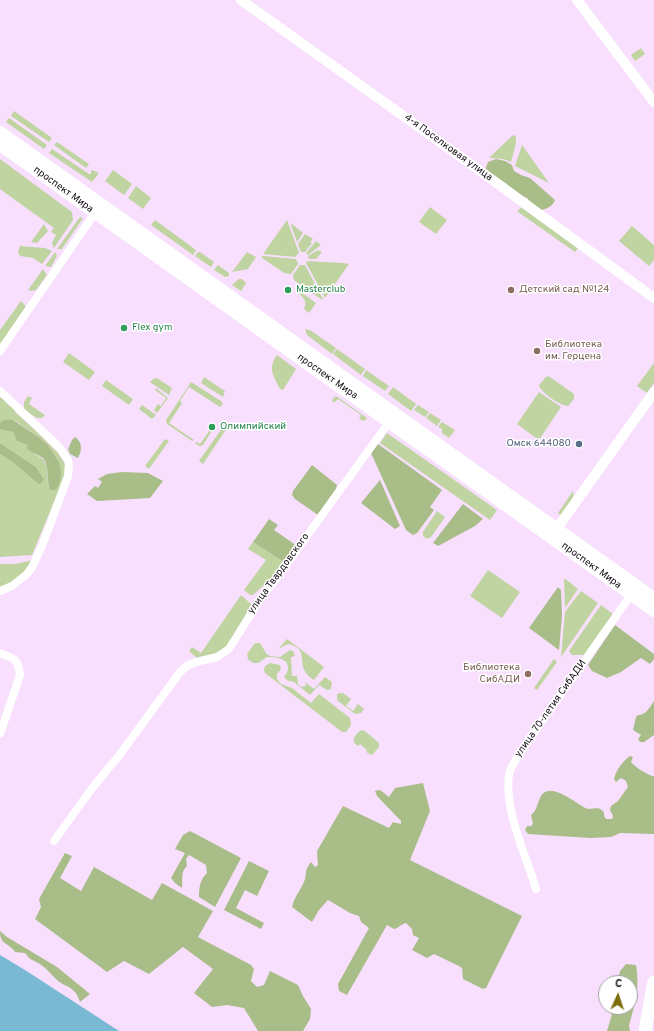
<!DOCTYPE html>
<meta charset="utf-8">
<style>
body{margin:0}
#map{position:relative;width:654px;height:1031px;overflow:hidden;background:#f9dffe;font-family:Overpass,sans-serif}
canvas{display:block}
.north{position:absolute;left:598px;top:975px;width:40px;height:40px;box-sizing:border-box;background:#fff;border:1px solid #a29fa3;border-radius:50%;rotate:3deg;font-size:11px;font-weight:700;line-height:16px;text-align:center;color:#170e18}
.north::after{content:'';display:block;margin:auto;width:14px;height:18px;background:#7d6e0a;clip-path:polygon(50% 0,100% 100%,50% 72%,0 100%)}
</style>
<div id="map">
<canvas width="654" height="1031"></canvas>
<div class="north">С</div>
</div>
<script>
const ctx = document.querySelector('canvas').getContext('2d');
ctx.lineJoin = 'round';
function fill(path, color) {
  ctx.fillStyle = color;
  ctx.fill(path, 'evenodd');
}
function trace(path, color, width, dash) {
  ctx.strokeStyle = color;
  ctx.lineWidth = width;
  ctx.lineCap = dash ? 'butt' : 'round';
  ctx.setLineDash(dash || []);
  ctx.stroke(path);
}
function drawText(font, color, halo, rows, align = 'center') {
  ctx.font = font + ' Overpass,sans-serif';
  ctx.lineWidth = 3;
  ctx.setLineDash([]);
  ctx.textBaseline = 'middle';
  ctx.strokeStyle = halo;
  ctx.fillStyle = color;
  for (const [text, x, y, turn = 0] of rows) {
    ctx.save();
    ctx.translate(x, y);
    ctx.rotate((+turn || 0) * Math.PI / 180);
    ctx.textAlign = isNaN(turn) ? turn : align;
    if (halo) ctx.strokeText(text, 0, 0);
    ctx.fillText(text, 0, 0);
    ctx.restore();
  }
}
fill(new Path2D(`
 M641 48 645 54 635 61 631 55Z
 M14 111 52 138 49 142 11 116Z
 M9 118 47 145 44 149 6 122Z
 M513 135 516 137V143L511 162 503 159 489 158Z
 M57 142 89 164 86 168 54 145Z
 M522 145 549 183 515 166Z
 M52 149 89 174H91V171L92 170 99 173 92 182 49 153Z
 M0 159 72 212 73 220 54 248 52 243 56 235 51 232 54 228 0 189Z
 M113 170 132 184 124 195 105 181Z
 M136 186 151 198 143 209 128 198Z
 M430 207 447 220 436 234 419 222Z
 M521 208H522L578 248 575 252 518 212V210Z
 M80 217 83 218 62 249H57Z
 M155 220 196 250 193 255 151 225Z
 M287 220 299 253 295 257 263 254Z
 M44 224 48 231 37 243 31 242Z
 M292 224 303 233 297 242 291 225Z
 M632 226 654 245V260L649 266 619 241Z
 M305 234 313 239 310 242 312 243 305 252H301L298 244Z
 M316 241 321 245 308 255 306 253Z
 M20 246 45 248 52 251 42 264 33 258 20 256 18 252Z
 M318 250 322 252 316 259H309L308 256Z
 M55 252 57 256 51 267 45 266Z
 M198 252H200L214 262 211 267 195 256Z
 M247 252 256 257 248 269 232 272Z
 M263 256 296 259 298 264 291 274 284 273 261 257Z
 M307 261 343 263 349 264 325 298 306 263Z
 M218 265 229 273V276L225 277 214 270Z
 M300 265H305L323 299 322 300 294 280 293 275Z
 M43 269 47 275 36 290 31 291 28 290Z
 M239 279H242L246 283 241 291 232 285Z
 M301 292 316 303 309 313 304 309C307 302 305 299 299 294Z
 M21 301 25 305V308L0 345V330Z
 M305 329 310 330 336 348 332 354 307 335Z
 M337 349 365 369 361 375 333 354Z
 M69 353 95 372 89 380 63 362Z
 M277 355 296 369 283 390 280 389C274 376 267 369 277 355Z
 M654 363V383L647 393 637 386Z
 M366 370 389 386 385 391 363 376Z
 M547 376 550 377 574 394V399L568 406C561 406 540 392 539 385Z
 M204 377 225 391 223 397 201 383Z
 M157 378 172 388 169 395 150 382 153 379Z
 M106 380 133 399 129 405 102 386Z
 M191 382 221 401 223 404 220 407 189 387 180 401 182 403 169 423 194 440 192 441 167 424 166 420Z
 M393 387 416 404 411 411 388 394Z
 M156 388 168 398 157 413 154 410 158 404 161 406 166 398 155 390Z
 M539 392 561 407 539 440 517 424Z
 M0 396 15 410V412L36 431 58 453 65 464 64 476 59 490 32 555 0 557V454L15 464 37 483 44 479 36 467 0 443ZM14 420 40 438 48 445 59 462 51 490 48 485 47 467 43 459 35 454 27 445 17 441 13 432 11 431Z
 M28 396 32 398 29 404 45 415 42 418H37L24 410V402Z
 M336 396 367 418 364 421 359 419 361 415 338 399 335 402H333L332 400Z
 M142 405 156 415 152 419 139 409Z
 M418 405 429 412 425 417 414 410Z
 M430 413 441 420 437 426 426 418Z
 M442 422 455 430 449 438 442 433V429L438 427Z
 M212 427 213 429 203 445 199 446 195 443 196 442 200 444Z
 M223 427 227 428 203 464 199 461Z
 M387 433 497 510 490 520 380 443Z
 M165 439 169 441 149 469 145 466Z
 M573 491C576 500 566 509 561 516L558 513Z
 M437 511 445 517 431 537 427 539 423 536V532Z
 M253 542 284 562 276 574 253 595H250L244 590 266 560 248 549Z
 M33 560C26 573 13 582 0 588V564H16Z
 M488 570 520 592 502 618 470 596Z
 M564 578 578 589 565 608Z
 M581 591 598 603 561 657 565 612Z
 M241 595 252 605 226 649 218 654 198 659 189 651 192 647 201 653Z
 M601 605 613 614 584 655H572L569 651Z
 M287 639 324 667 314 680C311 678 308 676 306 673 298 661 308 648 288 644L278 649Z
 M255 643H260C268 655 264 656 280 657L290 650 293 651 295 656 291 657 292 676H297L298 684 301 687 306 686 305 682 314 689 325 677 332 682 331 689 327 690 319 685 310 695 294 682 288 681 284 677C296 662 280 656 267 657L258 663H253L248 659 247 654Z
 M554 659 557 662 537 690 534 688Z
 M270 663 280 665 281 669 277 674V679L281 684 292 688 311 703 319 694 350 718 351 725 346 732H342L265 673 264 670 265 666Z
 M340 693H343L351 699 346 706 353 711 358 704 364 709 361 713 355 714 338 701 337 699V694Z
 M362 730 365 731 379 743V747L372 755 366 752 367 750 360 744 358 746 354 743C353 737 357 732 362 730Z`), '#bfd4a0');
fill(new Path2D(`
 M496 159 505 161 512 165 514 171 521 175 530 178 555 200C553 206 548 208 542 210L534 206 527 198 515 193 508 188 507 184 485 170 488 162Z
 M4 420H13L40 438 48 445 59 462 61 472 60 481 56 490H50C46 481 50 466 43 458 39 455 33 453 28 450L27 445 17 441 13 432 0 429V423Z
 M75 437C83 443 82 450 78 458L70 454 68 449 72 440Z
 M0 443 36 467 44 479 41 484 37 483 15 464 0 454Z
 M378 444 442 490 430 507 434 510 417 533 413 535 406 530 371 453Z
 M312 465 337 485 336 489 318 515 295 499 292 495 293 491Z
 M122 472 148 473 163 481 150 498 97 501 87 494 95 486 98 488 102 482 98 479 107 474Z
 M380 480 400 526 395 529 361 503Z
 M463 504 483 519 475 526 438 546 433 543Z
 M269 519 278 525 274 530 297 546 284 562 253 542Z
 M558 587 561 590 562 616 559 650 529 628Z
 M615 625 654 654V659L650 664 641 658 621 672 607 678 592 671 588 665Z
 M654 701V735L644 742H640L638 739 641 735 633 730 636 717 638 715C646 715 650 707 654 701Z
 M630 756 633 757 631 762C636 768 645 773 652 776H654V834L620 833 611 837 591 838 528 834 525 830 527 826H531L533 824 531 815C537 811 537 803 541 796 551 780 577 805 588 809 595 809 600 806 604 813V816L606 819H612L613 816 610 810 611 806 618 801 628 787 626 781 621 778 616 782 614 779C616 770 623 761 630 756Z
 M423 783 430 811 410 860 522 916 486 988 483 989 463 979 462 968 459 966 434 954 427 958 412 950 419 938 413 935 412 929 406 923C401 924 399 928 394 929L387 925 347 995 339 991 338 984 369 928 361 922 359 916 350 913 328 900 319 910 312 922 292 907C294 898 299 892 303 884 308 875 303 872 311 862L315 867 318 865 317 851 343 806 389 828 393 822 401 824V821L377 796 375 791 380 790 389 797 395 788Z
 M190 831 241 858 215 907 199 897C199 887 200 880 207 873L206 865 189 855 186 859 187 866C180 872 183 880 182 888L175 883 171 878 185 853 175 849 183 835Z
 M65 853 72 856 60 878 81 891 94 867 152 900 162 883 213 911 198 937 251 965 254 969 251 981 257 987 264 985 270 971 298 985 303 996 311 1009 310 1019 303 1031H258L244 1008 227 1005 212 1007 194 993 213 969 183 947 149 974 124 961 107 972 35 919 41 907 39 899Z
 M249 861 269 871 257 896 245 890 236 908 264 923 261 929 224 910Z
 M0 931 7 937 57 967 90 994 80 1002C75 985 65 988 56 979 50 973 46 968 40 964 32 959 31 961 25 953L15 952C8 942 0 945 0 931Z
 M626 964 636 965C640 989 635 1003 629 1026L630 1031H607L612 1014 609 1010V1007H630V983H618L620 971Z`), '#a8bd88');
fill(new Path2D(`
 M0 955 25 970 119 1031H0Z`), '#79b9d4');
trace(new Path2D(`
 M0 351 97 210
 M0 391 59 447 68 460 69 466 68 476 42 546 32 567 27 574 12 586 0 591
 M0 653C14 659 18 658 20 675L0 734
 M54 841 90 791 121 753 180 672 187 666 196 662 217 657 229 649 262 596 276 579 389 422
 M536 889C526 855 504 811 509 775 510 768 515 762 518 755L633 592`), '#fff', 8);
trace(new Path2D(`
 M241 0 472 165 654 298
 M577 0 654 102
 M553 534 654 392`), '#fff', 10);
trace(new Path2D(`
 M0 132 654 598
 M0 145 654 611`), '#fff', 12);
trace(new Path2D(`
 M645 1031 654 982`), '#fff', 13);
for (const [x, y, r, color] of [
 [288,290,4,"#2e9e5b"],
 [511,290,4,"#8d6e63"],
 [124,328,4,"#2e9e5b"],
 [537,351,4,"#8d6e63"],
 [212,427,4,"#2e9e5b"],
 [579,444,4,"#5c6f8a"],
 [528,674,4,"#8d6e63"]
]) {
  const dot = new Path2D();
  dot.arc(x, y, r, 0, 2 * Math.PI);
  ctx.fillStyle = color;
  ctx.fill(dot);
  trace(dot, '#fff', 1.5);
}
drawText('10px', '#170e18', '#fff', [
 ["4-я Поселковая улица",448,148,36],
 ["проспект Мира",63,190,36],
 ["проспект Мира",327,377,35],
 ["проспект Мира",591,566,36],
 ["улица Твардовского",279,574,-54],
 ["улица 70-летия СибАДИ",551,709,-55]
]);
drawText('10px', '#27864d', '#fff', [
 ["Masterclub",296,290],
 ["Flex gym",132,328],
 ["Олимпийский",220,427]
], 'left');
drawText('10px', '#785e54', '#fff', [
 ["Детский сад №124",519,290],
 ["Библиотека",545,345],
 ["им. Герцена",545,357],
 ["Библиотека",520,668,"right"],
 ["СибАДИ",520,680,"right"]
], 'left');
drawText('10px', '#4e5e75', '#fff', [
 ["Омск 644080",571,444]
], 'right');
</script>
